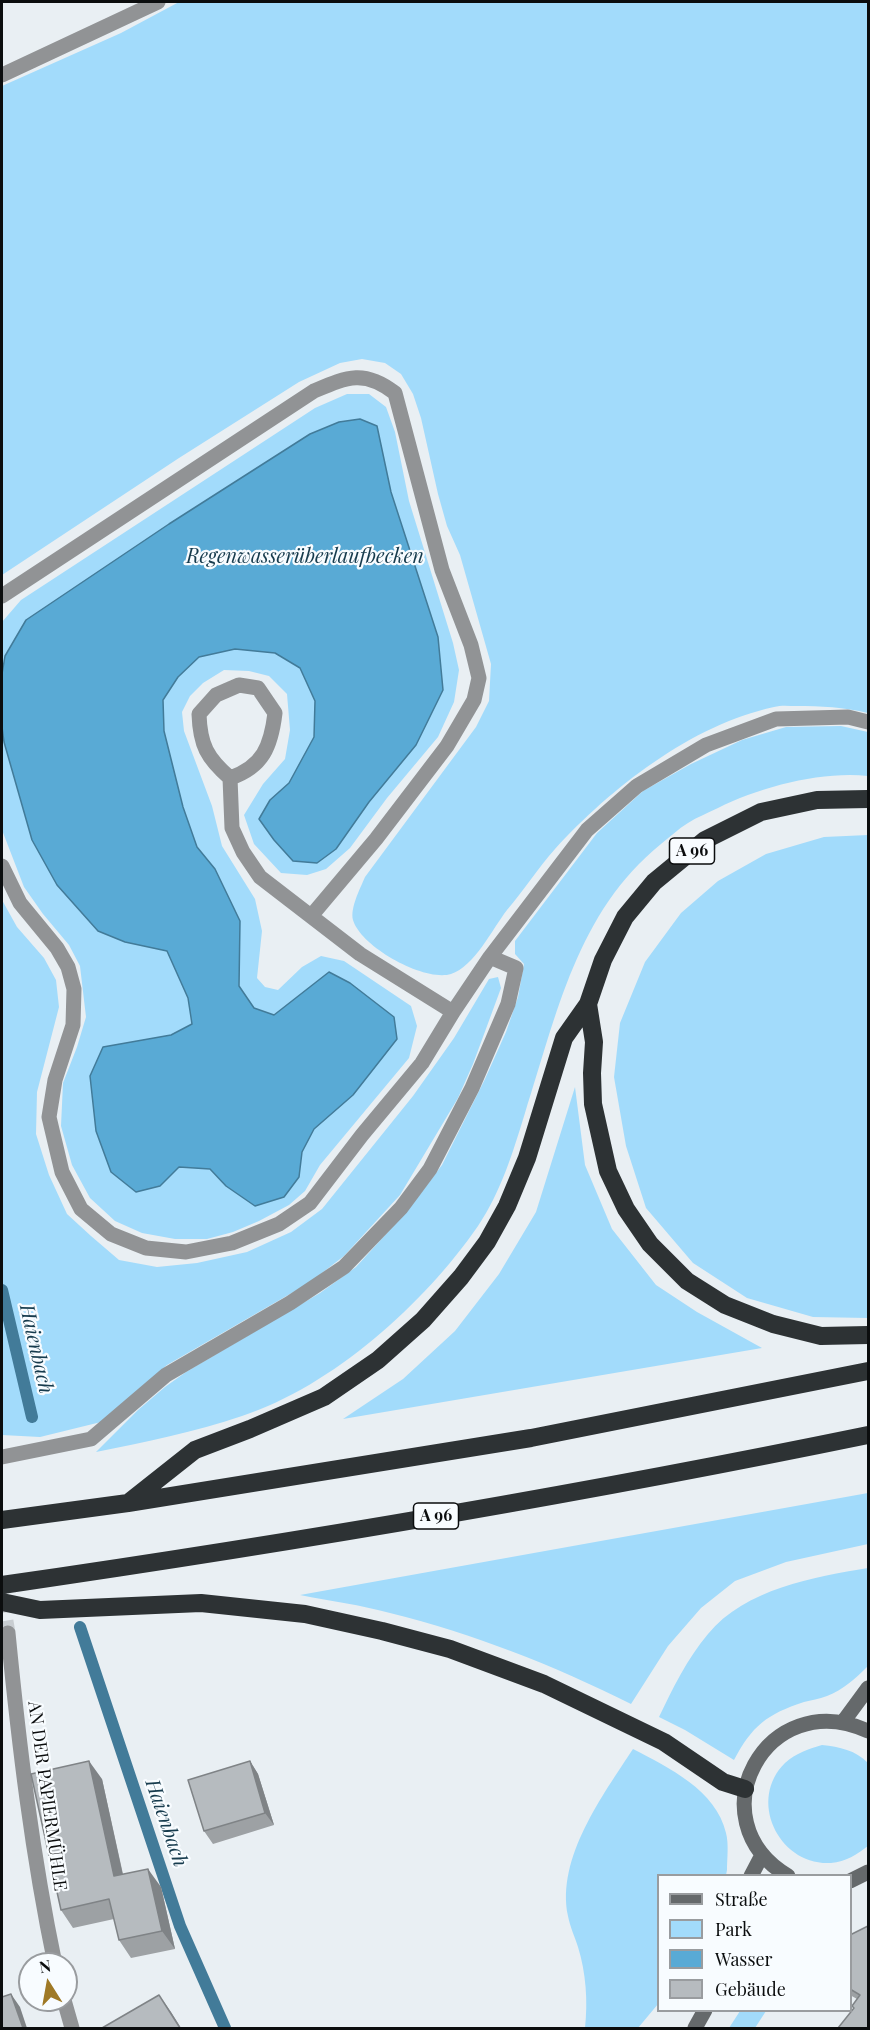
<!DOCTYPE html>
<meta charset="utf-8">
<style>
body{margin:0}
#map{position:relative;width:870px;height:2030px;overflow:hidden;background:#e9eff3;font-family:"Playfair Display",serif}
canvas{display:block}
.frame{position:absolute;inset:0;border:3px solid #0b0d0e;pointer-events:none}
.legend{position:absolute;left:657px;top:1874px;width:195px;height:138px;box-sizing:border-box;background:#f8fcff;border:2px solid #999c9f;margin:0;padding:8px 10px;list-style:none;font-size:18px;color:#0b0d0e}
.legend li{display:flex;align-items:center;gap:12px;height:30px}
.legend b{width:30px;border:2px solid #999c9f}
.north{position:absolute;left:18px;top:1952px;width:60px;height:60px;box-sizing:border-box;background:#f8fcff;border:2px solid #999c9f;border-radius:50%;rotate:349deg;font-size:16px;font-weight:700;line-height:24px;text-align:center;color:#0b0d0e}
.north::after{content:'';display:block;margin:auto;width:21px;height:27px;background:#9f7926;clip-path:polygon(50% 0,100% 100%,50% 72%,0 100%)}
</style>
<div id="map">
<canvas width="870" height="2030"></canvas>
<div class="frame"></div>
<ul class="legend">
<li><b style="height:8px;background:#65696b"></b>Straße</li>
<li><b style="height:16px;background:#a2dbfb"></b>Park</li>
<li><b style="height:16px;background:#59aad5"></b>Wasser</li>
<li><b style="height:16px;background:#b6bbbf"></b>Gebäude</li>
</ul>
<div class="north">N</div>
</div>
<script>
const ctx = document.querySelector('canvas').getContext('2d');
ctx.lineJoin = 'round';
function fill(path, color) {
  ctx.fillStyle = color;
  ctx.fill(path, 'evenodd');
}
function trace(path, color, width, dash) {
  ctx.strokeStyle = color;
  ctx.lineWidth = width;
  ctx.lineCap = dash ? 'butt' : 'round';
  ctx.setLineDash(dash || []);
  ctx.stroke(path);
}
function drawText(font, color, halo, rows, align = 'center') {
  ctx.font = font + ' "Playfair Display",serif';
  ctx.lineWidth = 4.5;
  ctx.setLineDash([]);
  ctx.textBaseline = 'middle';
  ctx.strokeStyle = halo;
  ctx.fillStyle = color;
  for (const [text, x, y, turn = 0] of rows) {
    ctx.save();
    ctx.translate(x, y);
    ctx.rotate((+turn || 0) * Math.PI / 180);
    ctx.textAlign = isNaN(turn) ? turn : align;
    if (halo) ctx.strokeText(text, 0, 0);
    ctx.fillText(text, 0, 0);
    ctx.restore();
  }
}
fill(new Path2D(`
 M179 2H868V713C844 707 821 706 796 706 789 706 781 705 774 707 691 725 611 788 555 849 538 868 524 890 507 910 493 928 474 967 451 974 424 982 361 947 353 920 350 908 360 889 365 877L476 727 489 701 491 664 460 555 447 526 438 494 421 418 413 394 401 374 385 363 362 359 340 363 299 382 179 458 2 575V86L121 33Z
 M347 394H369L386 407 395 432 409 501 453 643 459 670 454 702 438 737 387 798 350 848 326 869 307 875 281 873 254 844 244 815 263 784 285 759 290 730 287 694 269 676 249 671 224 670 203 683 190 696 182 712 184 731 212 806 222 846 255 899 262 931 257 978 265 987 278 990 302 967 321 956 344 961 411 1006 417 1026 409 1058 320 1165 305 1191 289 1205 259 1221 233 1232 207 1239H175L142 1233 115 1221 90 1198 72 1165 61 1126 63 1083 77 1047 86 1017 80 966 69 945 43 914 24 887 2 830V622L21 600 315 408Z
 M841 726 868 732V776C821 771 760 787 718 808 708 813 697 817 688 823 678 829 670 837 661 844 577 912 557 1014 525 1113 513 1152 501 1192 478 1226 424 1304 333 1386 242 1416 195 1432 145 1442 96 1452L138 1410 165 1387 186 1372 320 1293 356 1267 408 1210 442 1165 485 1079 506 1032 518 997 524 964 515 954V941L597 833 643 791 691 764 742 740 786 727Z
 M868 835V1318L813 1317 747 1298 693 1263 646 1208 626 1146 614 1077 620 1023 645 962 681 913 718 881 766 854 824 837Z
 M2 900 17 927 44 958 56 980 59 1007 37 1092 36 1134 49 1175 67 1214 91 1236 119 1260 157 1267 197 1263 247 1252 291 1232 322 1209 413 1096 454 1038 489 979 498 977 501 988 473 1064 458 1098 400 1195 344 1256 309 1283 167 1365 101 1422 40 1437 2 1435Z
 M575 1087 585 1165 612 1229 656 1285 697 1312 762 1348 343 1419 403 1379 455 1331 499 1274 536 1212Z
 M868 1493V1544L786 1562 735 1581 701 1608 668 1646 631 1704C553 1665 474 1634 390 1613 361 1605 330 1601 300 1595Z
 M868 1568V1666C856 1678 843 1690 827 1696 819 1699 811 1700 804 1702 767 1714 752 1726 734 1760L685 1730 659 1717C673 1688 687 1659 708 1634 745 1589 814 1577 868 1568Z
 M822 1745C840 1747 855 1750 868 1763V1846C857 1854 846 1862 831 1863 779 1866 747 1800 785 1763 796 1753 809 1749 822 1745Z
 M633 1749C669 1768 716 1790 726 1833 729 1844 727 1859 727 1870L726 1875 658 1876V2004L638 2028H585C588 2001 586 1973 578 1947 575 1937 570 1927 568 1916 556 1858 603 1795 633 1749Z
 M740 2011V2010L766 2011 755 2028H729Z`), '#a2dbfb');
const water = new Path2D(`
 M360 419 377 426 391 492 438 637 443 690 416 745 369 802 336 849 317 863 293 861 274 840 259 819 270 800 289 783 314 737 315 701 300 668 275 653 235 649 199 657 178 677 163 700 164 731 183 807 197 847 215 869 240 921 239 986 254 1008 274 1015 329 972 350 983 394 1017 397 1039 353 1095 314 1129 302 1152 299 1177 284 1197 255 1206 226 1186 210 1169 179 1167 160 1186 136 1192 111 1172 96 1131 90 1076 103 1047 171 1035 192 1024 188 998 167 951 125 942 98 931 57 885 32 840 4 742 2 727V674L5 656 26 620 169 524 310 434 339 422Z`);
fill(water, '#59aad5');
trace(water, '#427b99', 1.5);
trace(new Path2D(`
 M2 1290 32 1417
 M80 1627 180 1926 225 2028`), '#427b99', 12);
trace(new Path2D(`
 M2 1598 8 1633`), '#c8cdd1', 15, [15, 8]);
trace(new Path2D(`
 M2 596 314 391C347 377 364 369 395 393L442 570 471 645 479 678 474 700 447 746 376 839 312 915
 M2 866 20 903 57 948 68 967 74 989 73 1025 55 1080 49 1117 62 1172 81 1209 111 1234 146 1248 186 1252 232 1243 279 1224 310 1203 362 1135 422 1063 453 1012 360 954 260 877 243 852 232 828 230 778C207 758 200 745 199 714L216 695 239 685 258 688 275 713C271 746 263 767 230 778
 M490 957 587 830 637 786 706 745 776 719 848 717 868 722
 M2 1457 91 1439 166 1375 290 1303 344 1267 401 1208 430 1169 472 1088 508 1004 516 968 490 957 453 1012`), '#919395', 15);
trace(new Path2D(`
 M2 75 158 2
 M8 1633C19 1745 32 1854 55 1964
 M64 2000 72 2028`), '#919395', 15);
trace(new Path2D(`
 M843 1722 868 1688
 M751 1876 762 1855
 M788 1876C694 1820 766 1684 868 1731
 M850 1881 868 1872
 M695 2028 705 2010`), '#65696b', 15);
trace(new Path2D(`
 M588 1004 594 1042 592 1073 593 1104 608 1171 626 1209 650 1244 687 1281 725 1305 773 1324 821 1336 868 1335
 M128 1503 195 1450 250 1429 324 1397 378 1360 423 1320 461 1277 487 1242 507 1206 527 1158 564 1038 588 1004 603 960 625 917 654 882 705 840 761 812 817 800 868 799
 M2 1520 128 1503 531 1438 868 1371
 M2 1585C292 1543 581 1494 868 1435
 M2 1602 40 1610 201 1603 305 1614 382 1631 450 1649 544 1684 664 1742 723 1782 745 1789`), '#2d3234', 18);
fill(new Path2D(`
 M250 1761 258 1774 274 1825 213 1844 204 1831Z
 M102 1779 123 1874 161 1887 175 1949 131 1958 119 1940 114 1919 73 1928 61 1910Z
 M850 1935 868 2028 852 2006 857 1999 850 1995Z`), '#9da1a4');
fill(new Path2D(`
 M89 1761 102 1779 127 1894 114 1876Z
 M250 1761 258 1774 274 1825 265 1813Z
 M148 1869 161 1887 175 1949 162 1931Z
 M11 1994 20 2007 27 2028H23Z
 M159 1995 171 2012 181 2028H180Z`), '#7f8386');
const building = new Path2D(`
 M89 1761 114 1876 148 1869 162 1931 119 1940 109 1899 61 1910 31 1774Z
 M250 1761 265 1813 204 1831 188 1780Z
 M868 1926V2028H838L854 2008 852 2006 860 1995 850 1989V1935Z
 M11 1994 23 2028H2V1997Z
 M159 1995 180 2028H102Z`);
fill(building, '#b6bbbf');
trace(building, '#7f8386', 1.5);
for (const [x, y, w] of [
 [692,851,45],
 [436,1516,45]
]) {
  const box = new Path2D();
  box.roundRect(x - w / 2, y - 13, w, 26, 4.5);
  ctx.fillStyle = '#f8fcff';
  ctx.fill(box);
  trace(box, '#0b0d0e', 1.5);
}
drawText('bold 16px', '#0b0d0e', null, [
 ["A 96",692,851],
 ["A 96",436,1516]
]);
drawText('18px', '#0b0d0e', '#f8fcff', [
 ["AN DER PAPIERMÜHLE",47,1796,82]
]);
drawText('italic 20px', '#163b4d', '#f8fcff', [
 ["Regenwasserüberlaufbecken",305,557],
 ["Haienbach",36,1349,77],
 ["Haienbach",166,1823,71]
]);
</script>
